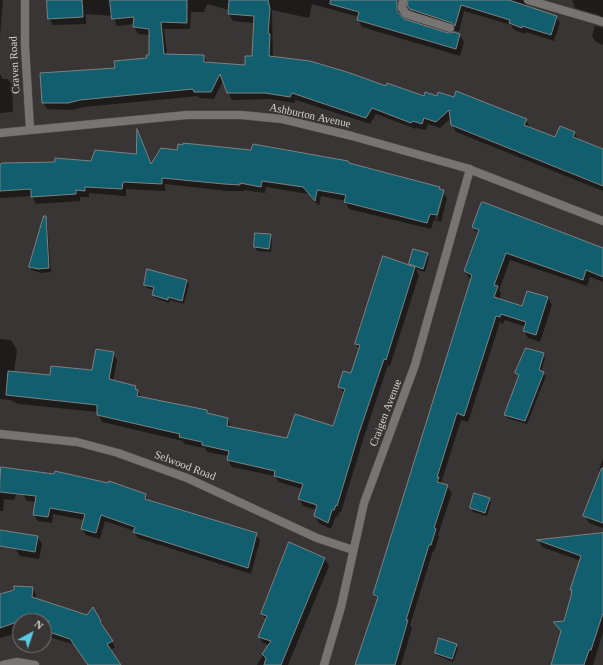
<!DOCTYPE html>
<style>
body{margin:0}
#map{position:relative;width:603px;height:665px;overflow:hidden;background:#383534;font-family:Georgia,serif}
canvas{display:block}
.north{position:absolute;left:12px;top:613px;width:40px;height:40px;box-sizing:border-box;background:#383534;border:1px solid #777473;border-radius:50%;rotate:40deg;font-size:11px;font-weight:700;line-height:16px;text-align:center;color:#d5d3d2}
.north::after{content:'';display:block;margin:auto;width:14px;height:18px;background:#57c9e2;clip-path:polygon(50% 0,100% 100%,50% 72%,0 100%)}
</style>
<div id="map">
<canvas width="603" height="665"></canvas>
<div class="north">N</div>
</div>
<script>
const ctx = document.querySelector('canvas').getContext('2d');
ctx.lineJoin = 'round';
function fill(path, color) {
  ctx.fillStyle = color;
  ctx.fill(path, 'evenodd');
}
function trace(path, color, width, dash) {
  ctx.strokeStyle = color;
  ctx.lineWidth = width;
  ctx.lineCap = dash ? 'butt' : 'round';
  ctx.setLineDash(dash || []);
  ctx.stroke(path);
}
function drawText(font, color, halo, rows, align = 'center') {
  ctx.font = font + ' Georgia,serif';
  ctx.lineWidth = 3.5;
  ctx.setLineDash([]);
  ctx.textBaseline = 'middle';
  ctx.strokeStyle = halo;
  ctx.fillStyle = color;
  for (const [text, x, y, turn = 0] of rows) {
    ctx.save();
    ctx.translate(x, y);
    ctx.rotate((+turn || 0) * Math.PI / 180);
    ctx.textAlign = isNaN(turn) ? turn : align;
    if (halo) ctx.strokeText(text, 0, 0);
    ctx.fillText(text, 0, 0);
    ctx.restore();
  }
}
fill(new Path2D(`
 M0 0H3L0 37Z
 M48 0H544L543 4 527 3V6L556 17 560 23 554 41 526 32 525 34 514 30 511 25 464 11 459 32 415 16 409 1 402 3 400 15 403 20 448 34 454 33 460 35 464 42 460 56 362 27 358 20 359 17 312 4 309 18 272 10 273 57 425 97 526 120 530 128 556 138 575 133 578 140 603 151V191L456 132 452 124 451 118 440 128 428 124 426 130 417 128 416 129 376 114 370 124 296 100 294 103 270 99 232 100 223 81 214 99 199 98 198 96 84 107 72 110 47 109 43 102 116 69 148 59 151 55 150 35 138 34 134 27 135 24 117 26 113 16 86 14V24L53 25 49 18ZM207 4 229 10V14L233 21 255 23 253 57 246 66 208 64 204 56 167 55 164 29H190L191 12H204Z
 M572 0H603V21L599 15 575 8Z
 M595 26 603 28V45L596 42 592 36Z
 M0 74 3 79H8L12 86 13 112 0 113Z
 M138 133 152 165 349 164 439 188 447 198 441 222 434 220 431 229 349 209 345 201 321 196 319 206 308 194 266 187 265 193 244 190V191H228L165 184V191L126 189V196L89 193V197H80V201L36 204 32 196 0 198V165L92 162 137 155ZM442 194H444L437 220H435Z
 M45 217 47 220 51 272 41 273 32 270 30 267Z
 M473 227 603 249V282L590 277 587 286 510 260 499 290 501 294 499 300 523 307 548 298 552 305 540 342 528 338 524 331 526 327 505 320 503 324 500 322 468 422 461 420 441 483 447 486 452 493 438 535 439 537 434 552 433 551 410 625 412 628 401 665H356L378 600 374 594 472 279 469 278 465 271 478 234Z
 M270 235 272 239 271 252 257 251 255 247Z
 M427 253 429 257 425 272 416 269 419 275 390 366 388 365 363 440 341 512H339L338 517 336 516 331 529 319 523 315 516 317 510 303 506 299 499 302 489 279 482 275 476 232 467 228 460 229 456 207 452 205 448 184 444 183 441 102 422 98 412 19 404 10 400 0 399V339L11 340 17 350 14 372 51 376 92 371 113 353 117 360 113 381 135 387 142 398 207 411 209 415 228 419 231 428 287 440 334 427 345 394 339 386 351 374 359 349 356 344 411 266 410 264Z
 M148 270 187 281 189 285 184 304 170 300 169 303 155 298 153 295 155 290 147 288 145 284Z
 M543 354 536 374 538 375 544 356 545 358 541 372 546 376 527 424 507 418 505 415 519 377 516 373Z
 M603 459V528L589 523 585 516 601 474 599 470Z
 M0 468 20 470 24 477 14 500 4 499 3 511H0Z
 M23 494 145 495 149 501 256 534 260 540 251 574 138 538 134 531 105 521 100 539 86 535 82 529 84 520 53 514 52 523 38 521 34 515 36 502 27 501Z
 M489 499 491 502 487 516 473 512 471 508Z
 M603 534V632L593 665H552L561 632 555 623 564 621 573 592 571 590 581 561 542 547 539 541Z
 M37 536 42 544 39 559 20 556 15 548Z
 M290 543 324 557 329 566 288 665H257L269 645 263 643 259 637 266 620 262 614Z
 M32 588 36 595 35 599 87 617 93 609 115 647 110 651 120 665H88L75 645 44 635V621H20V632L0 638V595Z
 M456 645 458 648 453 662 438 656 436 652Z`), '#0007');
const building = new Path2D(`
 M47 0H82L83 17 48 19Z
 M110 0H187V23L161 22 164 54 204 55V62L245 65V56H252L254 16 228 14 229 0H268L270 9 268 33 270 34 269 56 310 61 350 73 386 86 387 83 424 96 425 92 437 96 438 92 454 97 456 91 527 119 524 125 555 137 560 126 575 132 573 137 603 149V186L451 125 449 110 436 122 424 118 422 124 413 121 411 123 372 108 366 118 292 93 290 97 265 93H227L220 74 211 92H194L193 89 80 100 68 103H42L40 73 115 68 114 61 147 58 146 55H149V29L133 27 134 17 112 19Z
 M331 0H397V11L404 19 448 33 454 32 460 34 456 49 357 20 359 12 330 4Z
 M408 0H509L557 16 551 35 522 26V28L509 23 510 20 461 5 455 26 452 23 410 9 408 7Z
 M137 129 151 164 161 148 177 150 178 144 183 145V143L251 150 253 144 348 161 349 163 440 187 439 189 444 190 437 215 430 214 427 223 344 202 346 195 317 190 315 201 303 187 262 181 261 187 240 183V185L224 184 162 178V184L123 182 122 189 85 187V191L76 190V194L31 197V189L0 191V165L2 163 55 162V158L91 161 95 150 136 154Z
 M483 202 603 248V277L586 270 583 280 506 253 494 285 498 286 494 297 522 306 527 291 548 297 536 335 523 331 526 322 501 314 500 317 496 316 464 416 457 413 437 477H439L437 482 448 485 434 528 436 529 431 545H429L406 620H408L395 665H355L378 597 373 594 472 275 464 271 479 230 472 227 481 203Z
 M44 216H46L49 268 38 269 29 267Z
 M255 233 271 234 269 249 254 247Z
 M413 249 428 253 423 269 409 264Z
 M383 256 415 267 386 360 384 359 359 433 337 506 336 505 334 510H332L328 523 314 516 317 505 298 499 303 484 274 476 275 471 227 460 229 451 202 445V442L179 437 180 434 97 415V405L6 395 8 371 50 375 51 366 92 370 96 349 114 352 109 379 136 386 135 389 138 390 137 396 207 410V413L228 418 227 426 287 438 295 414 333 426 345 389 338 387 343 371 351 373 360 345 355 344Z
 M147 269 187 280 182 301 168 297V300L152 295 154 287 144 285Z
 M526 348 544 353 539 370 544 372 525 421 504 415 519 375 515 373Z
 M1 467 54 474 55 471 108 483 109 481 146 494 145 499 257 533 248 568 133 532 135 527 101 515 96 533 81 529 85 514 50 508 48 517 33 515 36 496 0 492Z
 M602 468H603V523L583 516Z
 M474 493 490 498 485 513 470 508Z
 M0 530 38 536 35 552 0 546Z
 M603 533V613L591 650H589L584 665H551L561 631 553 622 564 621 571 596 572 590H570L581 556 537 540Z
 M289 542 325 558 281 665H264L266 658 262 654 271 641 258 637 267 616 261 614Z
 M14 586 33 587 32 597 87 615 93 607 101 621 100 622 113 641 107 644 121 665H88L70 639 46 631 49 621H20L0 628V594L14 590Z
 M439 638 457 644 452 659 435 653Z`);
fill(building, '#105e6e');
trace(building, '#7d8182', 1);
const service = new Path2D(`
 M403 0 402 8 406 14 450 28
 M528 0 603 22`);
const minor = new Path2D(`
 M25 0V46L30 129
 M0 133 187 115H241L282 119 352 136 466 168 603 221
 M0 434 77 442 118 453 187 478 317 538 353 550
 M3 665 17 662 35 665
 M324 665 341 607 364 503 415 365 470 169`);
trace(service, '#565452', 9);
trace(minor, '#565452', 9);
trace(service, '#787473', 8);
trace(minor, '#787473', 8);
drawText('11px', '#d5d3d2', '#383534', [
 ["Craven Road",15,65,-93],
 ["Ashburton Avenue",310,116,12],
 ["Craigen Avenue",386,413,-69],
 ["Selwood Road",185,466,21]
]);
</script>
